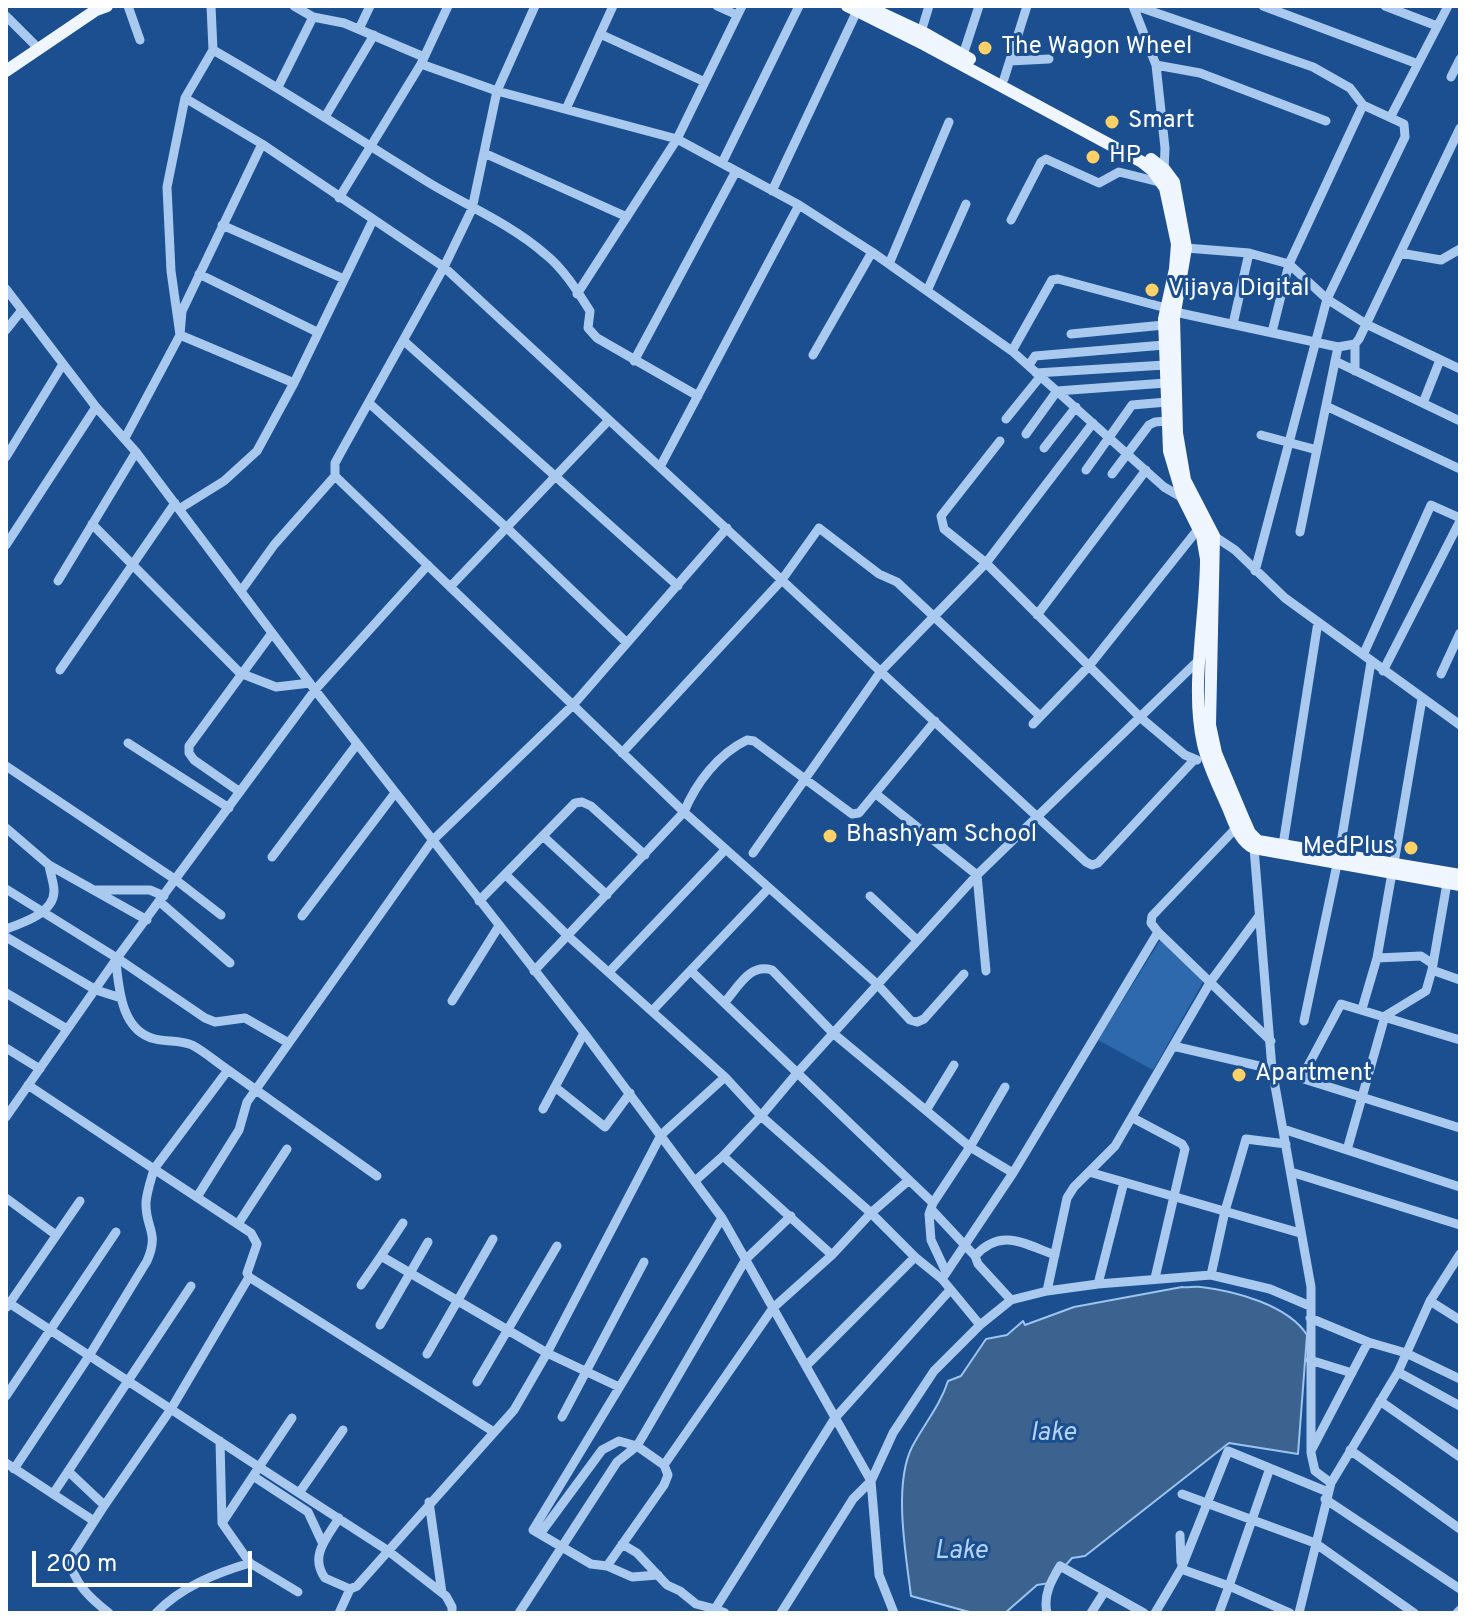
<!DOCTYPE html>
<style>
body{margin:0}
#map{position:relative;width:1466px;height:1619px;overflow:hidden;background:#1b4f8f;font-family:Overpass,sans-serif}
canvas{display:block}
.frame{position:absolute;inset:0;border:8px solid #fff;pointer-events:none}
.scale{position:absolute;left:32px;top:1551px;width:220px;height:36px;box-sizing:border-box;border:4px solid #fff;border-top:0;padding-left:10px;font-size:24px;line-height:28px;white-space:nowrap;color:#fff;-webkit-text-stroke:6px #1b4f8f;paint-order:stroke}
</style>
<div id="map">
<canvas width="1466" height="1619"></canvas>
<div class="frame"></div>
<div class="scale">200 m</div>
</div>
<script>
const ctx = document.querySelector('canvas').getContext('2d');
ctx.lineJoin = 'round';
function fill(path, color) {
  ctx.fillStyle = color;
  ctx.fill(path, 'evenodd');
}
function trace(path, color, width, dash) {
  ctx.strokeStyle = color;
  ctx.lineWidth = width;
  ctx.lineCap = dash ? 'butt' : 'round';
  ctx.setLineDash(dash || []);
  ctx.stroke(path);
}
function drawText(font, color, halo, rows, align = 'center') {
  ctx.font = font + ' Overpass,sans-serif';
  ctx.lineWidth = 6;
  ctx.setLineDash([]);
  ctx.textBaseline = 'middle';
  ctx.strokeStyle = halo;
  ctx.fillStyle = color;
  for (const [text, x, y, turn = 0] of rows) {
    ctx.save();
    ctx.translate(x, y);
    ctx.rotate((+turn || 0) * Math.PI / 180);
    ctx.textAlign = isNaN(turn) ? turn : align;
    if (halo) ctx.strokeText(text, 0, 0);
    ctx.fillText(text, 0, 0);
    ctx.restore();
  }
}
fill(new Path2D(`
 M1161 939 1203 982 1153 1070 1098 1040Z`), '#2e69ad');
const water = new Path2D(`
 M1182 1287C1188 1288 1194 1286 1201 1287 1235 1291 1288 1305 1307 1335L1298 1454 1229 1443 1085 1556 1072 1558 1050 1583 1037 1585 1005 1613H973L911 1596C906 1555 893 1485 912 1447 924 1424 940 1406 948 1381L961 1376 986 1339 1007 1335 1023 1321 1025 1325 1074 1307Z`);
fill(water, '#3c6290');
trace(water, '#9cc4f0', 2);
trace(new Path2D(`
 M128 6 140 40
 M294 6 313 17 344 23 424 57
 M448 6 421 64 497 91 677 139 799 205 872 252 1012 351 1164 487 1183 498
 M535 6 497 91 472 209 444 267 341 452 335 463V476L684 812C696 783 718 754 747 740L754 741 852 814 859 813 935 721
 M717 6 737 15
 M1133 6 1156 65 1165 148 1164 172
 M1136 6 1313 67 1350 88 1363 105
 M1263 6 1418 64
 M1385 6 1437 26
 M6 16 38 48
 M359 29 370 6
 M921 32 929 6
 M600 34 705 82
 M213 50C287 92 358 139 431 184 468 206 512 225 545 254 563 268 578 292 590 311L588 328 597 338 698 396
 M963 55 979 6
 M1010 61 1049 59
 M1156 65 1200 73 1326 121
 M1451 77 1460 59
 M1004 79 1027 6
 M278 87 313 17
 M185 98 262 144 444 267 1086 862 1092 865 1098 863 1194 760
 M566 109 613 6
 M1391 116 1448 6
 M325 117 374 35
 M262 144 182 311 180 335 294 383
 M484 153 627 217
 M722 163 799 6
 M772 191 857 11
 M339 198 421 64
 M1011 220 1041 162 1046 159 1099 183 1119 172 1163 183
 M222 225 344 279
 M1186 248 1249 253 1289 264 1327 299 1366 324 1460 369
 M1400 253 1441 260 1460 249
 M889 264 949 122
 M199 274 317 332
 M6 289 96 407 136 452 315 690 584 1033 722 1218 871 1481 879 1575 894 1613
 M927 291 966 204
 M577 294 677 139 742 6
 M1175 312 1338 347 1300 532
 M1233 324 1249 253
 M6 330 22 310
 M1071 334 1164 325
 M404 341 678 586
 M1355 344V371
 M1338 347 1355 344 1359 339 1460 128
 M1012 351 1052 280 1058 279 1166 308
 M813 355 872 252
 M634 361 736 171
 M1335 361 1460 421
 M1029 365 1035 356 1164 345
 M1036 373 1165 365
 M369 403 507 528 627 643
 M1423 403 1440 360
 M1326 406 1460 469
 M1006 419 1040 377
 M1026 434 1057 391 1166 383
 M1261 435 1317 450
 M125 438 180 335 171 271 167 187 185 98 213 50 211 6
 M1000 441 941 516 944 529 986 563 1141 718 1185 755 1197 760
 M1044 448 1076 407
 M6 457 63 364
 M660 467 799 205
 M1086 470 1132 405 1167 402
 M1112 474 1149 425 1155 422 1168 421
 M179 509 224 481 257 451 294 383 373 220
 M92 524 240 673 276 687 310 683
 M1214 536 1235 550 1285 598 1460 725
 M6 545 96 407
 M1255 571 1327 299 1405 137 1404 124 1363 105 1289 264 1272 332
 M58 581 136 452
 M450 587 609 420
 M241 591 274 545 335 476
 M1037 615 1146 470
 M1364 653 1431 505 1460 518
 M60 670 175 503
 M1383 671 1460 521
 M1441 674 1460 633
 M1033 724 1089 666 1199 528
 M128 743 229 808
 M622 753 781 581 819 528 879 574 897 582 1040 716
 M6 766 176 880 221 915
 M240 792 194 760 189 753V746L272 633
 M876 794 977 875 986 971
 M6 828 49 865 147 920
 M544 837 607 895
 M1283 845 1318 622
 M1254 848 1272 1069 1311 1287V1453L1315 1471 1331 1483
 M753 853 881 671 986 563 1093 423
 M272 857 357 744
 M1394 863 1422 699
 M506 875 568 936 725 1077 761 1116 871 1213 909 1180
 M6 889 117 958 205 1018 215 1022 245 1018 287 1042
 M97 890H150L164 896
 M870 896 917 940
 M479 901 575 803 582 802 591 806 645 855
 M160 902 230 963
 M302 916 395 793
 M6 929C23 923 54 913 54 891 54 883 50 873 49 865
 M1158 932 1151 923 1152 916 1237 827
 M6 937 96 990 121 998
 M1377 958 1421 956 1433 964
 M116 962C119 991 122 1031 155 1039 167 1042 181 1040 192 1045 204 1051 216 1062 228 1070
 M1432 970 1460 980
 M534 971 684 812 877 984 910 1020 917 1022 924 1019 964 974
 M691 971 933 1203
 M609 972 725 850
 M6 993 67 1029
 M452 1001 499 926
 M725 1002C739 986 750 963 772 970L834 1034 970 1147 1013 1173
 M1362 1009 1377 958 1392 873
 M652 1011 768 889
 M1304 1021 1339 855 1371 662
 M1173 1046 1272 1069 1460 1128
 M6 1048 40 1069
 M1302 1077 1341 1004 1460 1040
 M555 1087 605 1127 630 1093
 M543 1109 584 1033
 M927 1109 954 1065
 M6 1117 117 958 315 690 428 565
 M1133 1118 1182 1144 1185 1149 1155 1278
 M1283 1129 1460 1187
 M1347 1150 1385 1016 1426 991 1432 970 1447 883
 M723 1156 832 1255
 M1089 1172 1115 1146 1211 981 1259 916
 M1291 1172 1460 1225
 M377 1176 228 1070 154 1169 251 1233 257 1244 247 1273 249 1277 494 1432
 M695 1181 723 1156 761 1116 798 1072 977 875 1201 658
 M197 1197 239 1130 247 1102 432 841 573 705 727 528
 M6 1198 56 1235
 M931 1209 975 1256
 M238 1224 287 1149
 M381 1256 403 1223
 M946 1272 931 1240 929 1214 933 1203 970 1147 1005 1087
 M1211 1275 1225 1211 1246 1139 1286 1144
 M942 1279 980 1325
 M1098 1284 1124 1182
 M361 1285 381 1256 547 1353 619 1387
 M1047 1291 1067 1198 1074 1187 1089 1172 1300 1233
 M1011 1300 978 1264 975 1256C1001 1227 1024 1244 1055 1255
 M6 1301 259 1467 292 1418
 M1430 1301 1460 1320
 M7 1307 80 1201
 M1310 1318 1368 1342 1406 1353 1460 1379
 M380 1325 428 1242
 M427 1354 493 1239
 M1310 1360 1352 1373
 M806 1366 915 1257 942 1279 1013 1173 1158 932 1271 1041
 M1398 1372 1460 1406
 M477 1382 557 1246
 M6 1396 116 1232
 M1380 1401 1460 1457
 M562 1417 644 1262
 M220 1441 222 1523
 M1312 1449 1368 1342
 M1350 1450 1460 1529
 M6 1463 94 1521
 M664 1465 773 1308 832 1255 871 1213 915 1257
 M14 1469 89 1356 147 1261C160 1231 145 1229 146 1202 147 1191 151 1180 154 1169L28 1085
 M68 1471 104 1505
 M253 1476 308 1512 323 1544
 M299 1493 343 1430
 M53 1494 191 1286
 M1182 1494 1315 1543 1414 1613
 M1325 1499 1460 1589
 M429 1502 442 1593
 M339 1518C327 1538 309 1556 325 1578L350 1589 357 1586 514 1410 547 1353 661 1135 725 1077
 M1180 1535 1181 1562
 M622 1544 637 1553 667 1585 680 1591 696 1604 715 1609
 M607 1566 664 1485 668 1475 664 1465 637 1446 746 1259 791 1216
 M1181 1569 1229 1586 1270 1468
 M658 1575 632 1577 607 1566 591 1564 533 1530 722 1218
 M298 1592 250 1563 222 1523 259 1467 387 1550 446 1596 452 1607V1613
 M109 1613C91 1599 73 1583 70 1559L102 1509 171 1409 249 1277
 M156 1613C181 1587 216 1573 250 1563
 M339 1613 350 1589
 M519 1613 617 1462 637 1446 619 1441 602 1450 540 1534
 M725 1613 715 1609 835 1418 950 1290
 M781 1613 853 1499 871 1481 893 1433 934 1371 980 1325 1011 1300 1047 1291 1098 1284 1211 1275 1270 1289 1310 1306
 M1047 1613C1043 1595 1051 1581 1060 1566L1144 1613
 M1091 1613 1105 1591
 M1155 1613 1181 1569 1228 1451 1328 1492
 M1219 1613 1229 1586 1290 1613
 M1299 1613 1331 1483 1398 1372 1430 1301 1460 1254
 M1457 1613 1460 1610`), '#a9c9ee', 9);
trace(new Path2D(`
 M847 6 925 45 1142 162 1152 170 1165 188 1177 244 1175 269 1164 319 1169 451 1183 498 1202 536 1206 559C1206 618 1190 687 1203 744 1208 766 1219 787 1228 808 1234 822 1239 841 1254 848L1460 885
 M866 6 926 34 970 59
 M6 71 96 10 107 6
 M1151 159 1165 170 1174 182 1186 248 1174 318 1177 433 1185 480 1214 536 1210 725 1216 753 1245 822 1250 833 1258 841 1460 875`), '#f0f6ff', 12);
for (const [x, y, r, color] of [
 [985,48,8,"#ffd166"],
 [1112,122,8,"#ffd166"],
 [1093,157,8,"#ffd166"],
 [1152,290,8,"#ffd166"],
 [830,836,8,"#ffd166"],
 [1411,848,8,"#ffd166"],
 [1239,1075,8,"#ffd166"]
]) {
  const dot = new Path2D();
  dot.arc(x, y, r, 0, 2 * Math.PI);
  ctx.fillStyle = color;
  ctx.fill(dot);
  trace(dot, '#1b4f8f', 3);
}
drawText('24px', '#fff', '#1b4f8f', [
 ["The Wagon Wheel",1001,48],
 ["Smart",1128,122],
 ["HP",1109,157],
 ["Vijaya Digital",1168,290],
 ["Bhashyam School",846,836],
 ["MedPlus",1395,848,"right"],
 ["Apartment",1255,1075]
], 'left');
drawText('italic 26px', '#b5d3f5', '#1b4f8f', [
 ["lake",1053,1435],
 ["Lake",961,1553]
]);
</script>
